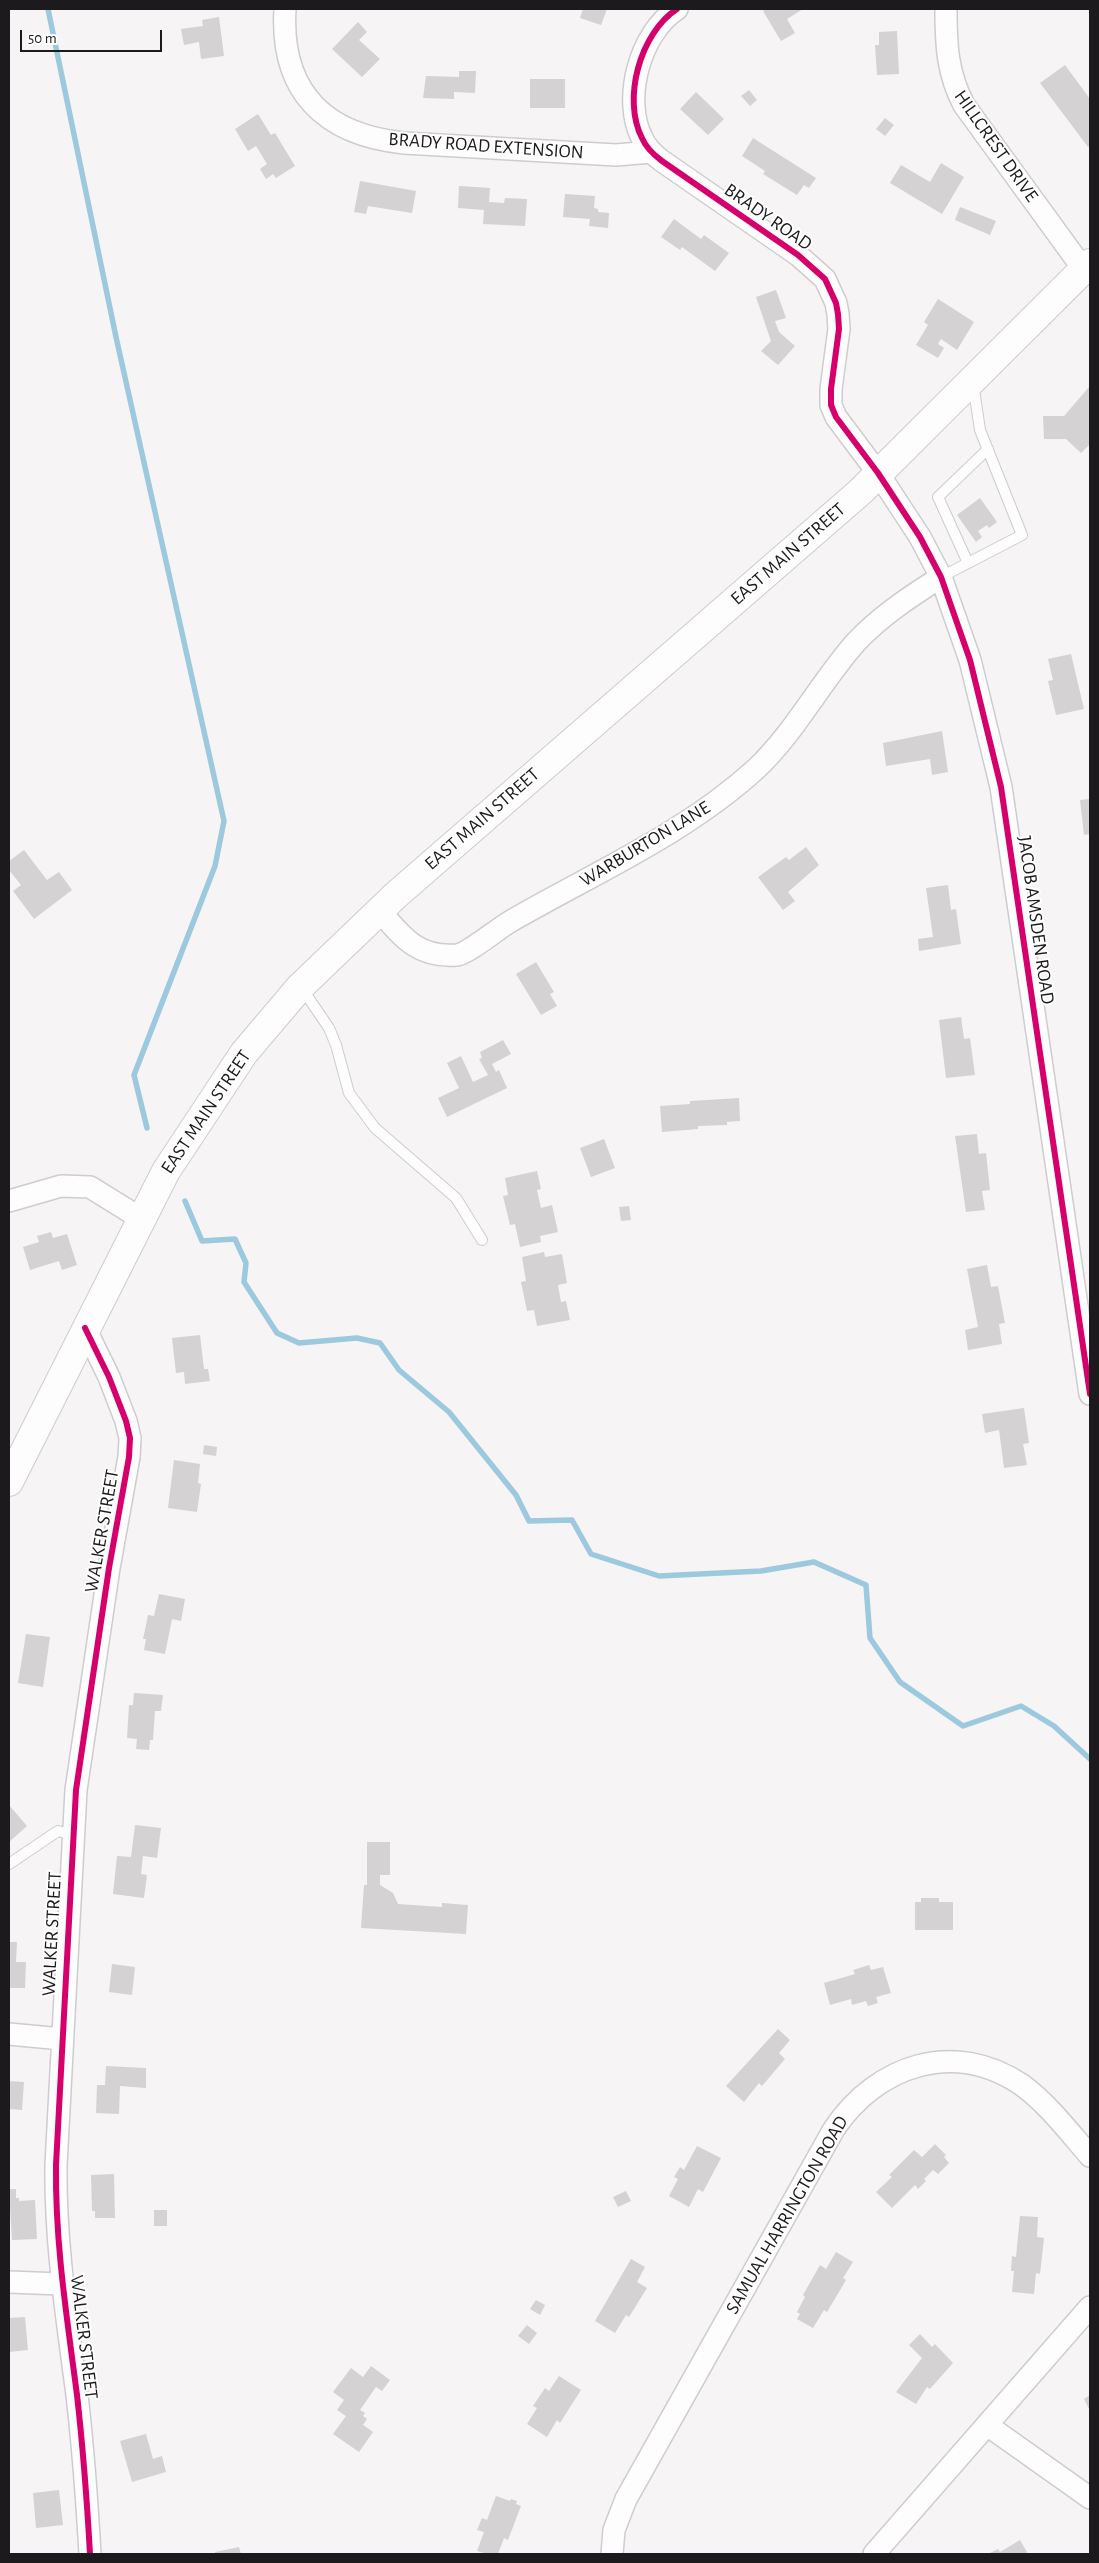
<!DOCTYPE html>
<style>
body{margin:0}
#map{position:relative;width:1099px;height:2563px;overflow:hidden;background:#f6f4f5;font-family:"Alegreya Sans",sans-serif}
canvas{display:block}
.frame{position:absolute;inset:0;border:10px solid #1c1a1c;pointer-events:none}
.scale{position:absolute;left:20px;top:30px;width:142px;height:22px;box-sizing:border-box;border:2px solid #1c1a1c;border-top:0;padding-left:6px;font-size:15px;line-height:18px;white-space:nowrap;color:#1c1a1c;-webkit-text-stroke:4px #fff;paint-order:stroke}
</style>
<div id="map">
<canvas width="1099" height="2563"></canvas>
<div class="frame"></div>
<div class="scale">50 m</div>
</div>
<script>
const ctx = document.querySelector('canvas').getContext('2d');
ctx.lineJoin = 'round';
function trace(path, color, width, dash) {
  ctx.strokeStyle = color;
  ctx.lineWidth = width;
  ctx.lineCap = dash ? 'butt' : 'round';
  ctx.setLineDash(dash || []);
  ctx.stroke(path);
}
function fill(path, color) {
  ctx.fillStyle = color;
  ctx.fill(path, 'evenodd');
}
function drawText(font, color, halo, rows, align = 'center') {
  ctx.font = font + ' "Alegreya Sans",sans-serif';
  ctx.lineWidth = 4;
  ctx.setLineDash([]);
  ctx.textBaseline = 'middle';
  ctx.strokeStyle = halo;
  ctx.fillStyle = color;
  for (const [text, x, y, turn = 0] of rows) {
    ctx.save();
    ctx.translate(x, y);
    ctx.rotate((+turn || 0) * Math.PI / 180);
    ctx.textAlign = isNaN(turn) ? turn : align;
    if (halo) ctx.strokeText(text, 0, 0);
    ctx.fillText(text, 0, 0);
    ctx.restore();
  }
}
trace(new Path2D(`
 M48 9 116 337 224 821 215 866 134 1075 147 1128
 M185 1201 202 1241 235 1239 246 1263 244 1282 277 1333 299 1343 357 1338 380 1343 399 1370 449 1412 516 1495 529 1521 572 1520 591 1554 659 1576 761 1571 814 1562 866 1585 870 1638 900 1682 963 1726 1021 1706 1054 1726 1090 1759`), '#9cc9de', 5.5);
fill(new Path2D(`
 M583 9H607L601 25 580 18Z
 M767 9H803L787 19 795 33 781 41 763 11Z
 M219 17 224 56 201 59 199 42 184 45 181 29 203 26 202 20Z
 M358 22 367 32 359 40 380 59 362 77 332 49Z
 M897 31 899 74 877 75 875 45H879V32Z
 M1065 65 1090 99V145L1088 147 1040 83Z
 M459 71H476L475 93 454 92V99L423 98 426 76 459 77Z
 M530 79H565V108H530Z
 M749 90 757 100 750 106 741 96Z
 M696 92 724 119 708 135 680 109Z
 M258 114 271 135 275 133 295 166 276 178 273 174 266 179 260 169 267 164 256 146 248 151 235 129Z
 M885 118 894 125 885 136 876 129Z
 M753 138 816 178 809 188 804 185 797 195 763 174 765 171 742 156Z
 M941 163 964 177 942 214 890 183 901 165 930 182Z
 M360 181 416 191 412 213 368 206 366 214 354 212Z
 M459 186 490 188 489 202 504 203 505 198 527 199 525 226 483 224 484 210 458 208Z
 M565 194 595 196 594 208 598 209V212L609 213 608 228 589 226 590 219 563 217Z
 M960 207 996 221 990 235 955 220Z
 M674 219 701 239 704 235 729 253 715 271 682 247 680 250 661 237Z
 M776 290 786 318 775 321 779 332 795 346 778 365 761 351 771 341 756 297Z
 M938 299 974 322 957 350 941 339 938 344 944 348 938 358 916 345 928 325 924 322Z
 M1089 387 1090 444 1081 453 1066 439H1044L1043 416H1064Z
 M980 498 997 522 989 528 987 525 978 531 982 537 976 542 957 515Z
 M1071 654 1084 709 1056 715 1048 681 1053 680 1048 659Z
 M942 731 948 772 932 775 930 759 886 766 883 743Z
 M1090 799V834L1084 835 1080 800Z
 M806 847 819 865 788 892 795 901 783 910 758 877 786 857 789 860Z
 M24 850 47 880 59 872 72 890 34 919 13 891 21 885 9 870V861Z
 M948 885 951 910 956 909 961 944 919 951 918 939 933 937 926 888Z
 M536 962 554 992 550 994 557 1006 541 1015 516 974Z
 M961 1017 964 1039 970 1038 975 1075 946 1078 939 1020Z
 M503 1040 511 1054 492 1064 496 1072 499 1070 507 1088 447 1117 438 1098 459 1088 447 1063 461 1056 473 1082 488 1075 479 1059 482 1058 480 1052Z
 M739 1098 740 1121 727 1122V1125L698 1126V1129L662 1132 660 1106 690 1104V1101Z
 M977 1134 979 1154 986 1153 990 1190 982 1191 985 1210 966 1212 955 1136Z
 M604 1139 615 1168 591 1177 580 1148Z
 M537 1171 541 1189 537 1190 541 1208 552 1205 558 1232 540 1236 541 1242 520 1247 515 1224 510 1225 503 1196 508 1195 505 1178Z
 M629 1206 631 1220 621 1221 619 1207Z
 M51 1232 53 1238 67 1234 77 1265 62 1270 59 1261 30 1270 23 1247 39 1242 37 1236Z
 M544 1252 545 1257 562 1254 567 1283 558 1285 561 1302 566 1301 570 1320 537 1326 534 1310 527 1311 521 1282 526 1281 522 1257Z
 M987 1265 991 1287 998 1286 1005 1323 999 1324 1002 1344 968 1350 965 1330 978 1327 967 1269Z
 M200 1335 204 1369H208L210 1381 185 1384 184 1372 176 1373 172 1338Z
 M1024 1408 1029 1443 1023 1444 1027 1465 1004 1468 999 1430 985 1433 982 1414Z
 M204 1445 217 1447 216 1456 203 1454Z
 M174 1460 200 1464 198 1483 201 1484 197 1512 168 1508Z
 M159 1594 185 1599 181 1621 172 1619 165 1654 144 1650 146 1639H143L148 1615 154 1616Z
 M26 1634 50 1637 43 1687 18 1683Z
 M134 1693 163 1695 161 1711H155L153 1740H150L149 1750 136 1749 137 1739 127 1738 129 1705H133Z
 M9 1805 27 1826 9 1842Z
 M135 1825 161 1828 157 1858 143 1856 141 1874 147 1875 144 1898 113 1894 117 1856 131 1857Z
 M367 1842H390V1875H380V1885L393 1893 398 1904 442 1907V1903L468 1905 466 1934 361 1928 364 1885H367Z
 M921 1898H939V1902H953V1930H915V1902H921Z
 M9 1942H17L16 1962H26L25 1988H9Z
 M112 1964 135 1967 132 1995 109 1992Z
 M869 1965 871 1970 883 1967 891 1993 876 1997 878 2003 868 2006 866 2001 852 2005 851 1999 830 2005 824 1983 855 1974 853 1970Z
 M778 2029 790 2040 779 2053 785 2059 762 2086 759 2083 744 2102 726 2086Z
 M106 2066 146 2068V2088L120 2086 119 2114 96 2113 97 2085H105Z
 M9 2081 24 2082 22 2110 9 2109Z
 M935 2144 946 2155 944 2157 949 2163 938 2174 933 2170 924 2179 926 2181 918 2189 915 2185 892 2208 876 2192 892 2177 889 2175 914 2150 922 2157Z
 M697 2146 721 2158 703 2192 698 2189 689 2207 669 2196 678 2179 674 2177 680 2167 684 2170Z
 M114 2174 115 2218H95V2211H92L91 2175Z
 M9 2189H16V2198H19V2201L35 2200 37 2239 12 2240Z
 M626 2191 631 2201 618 2207 613 2197Z
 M154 2210H167V2226H154Z
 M1020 2216 1038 2217 1037 2237 1044 2238 1040 2274 1036 2273 1034 2294 1012 2292 1014 2271H1011L1012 2256 1016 2257Z
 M836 2252 853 2262 843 2278 846 2280 827 2312 824 2310 813 2328 797 2319 800 2314 797 2312 805 2297 803 2295 820 2265 826 2269Z
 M631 2259 645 2267 637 2282 647 2288 629 2317 626 2315 615 2333 595 2321Z
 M536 2300 545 2305 540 2315 530 2309Z
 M25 2317 28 2350 9 2352V2318Z
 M527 2325 537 2333 529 2344 518 2336Z
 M920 2334 932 2347 935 2344 953 2363 930 2389 927 2387 916 2404 896 2392 922 2358 909 2345Z
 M371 2366 390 2380 382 2391 376 2387 360 2410 365 2413 363 2416 367 2419 363 2425 373 2432 359 2452 333 2434 346 2416 337 2410 344 2400 333 2392 351 2368 363 2377Z
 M559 2376 581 2390 560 2423 557 2420 547 2437 527 2424 537 2408 533 2406 545 2388 549 2391Z
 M1090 2395V2411L1084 2399Z
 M146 2434 153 2459 162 2456 166 2472 132 2482 120 2441Z
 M59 2490 63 2525 36 2528 33 2493Z
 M496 2496 510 2501 511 2499 517 2501 516 2504 521 2506 508 2540 504 2538 498 2554H487L477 2551 484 2532 477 2530 482 2518 487 2520Z
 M1020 2540 1028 2554H988L998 2549 1000 2552Z
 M239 2547 241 2554H215V2552Z`), '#d4d2d2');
const lane = new Path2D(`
 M968 563 938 497 988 449
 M941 577 1022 535 980 430 973 383
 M301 987 329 1028 336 1045 349 1093 375 1128 456 1198 482 1240
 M9 1864 58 1831 73 1835`);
const street = new Path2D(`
 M285 9C280 91 324 135 404 143L616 155 651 152
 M677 9C640 33 622 99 642 138 646 148 654 155 662 161L798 255 825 279 836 303 838 314 839 329 831 389V405L836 417 878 473 920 537 941 577 970 660 1001 787 1090 1394
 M946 9C946 44 947 73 964 105L1084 270
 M380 911C403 938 418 958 457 955 467 954 499 928 511 921 594 873 685 834 757 768 796 731 821 681 857 641 882 615 911 596 941 577
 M9 1201 61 1186 90 1187 140 1218
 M85 1328 109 1377 126 1421 130 1438 129 1457 109 1568 76 1790 56 2165C55 2243 67 2318 77 2395 83 2448 87 2501 90 2554
 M9 2034 62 2039
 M9 2282 61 2284
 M987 2425 1090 2498
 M612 2554 614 2530 626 2499 834 2129C877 2065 954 2039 1022 2085 1048 2104 1069 2132 1090 2156
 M874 2554 1090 2307`);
const secondary = new Path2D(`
 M9 1482 166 1171 244 1053 300 987 396 895 860 492 1090 263`);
trace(lane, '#cecccd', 12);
trace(street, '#cecccd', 24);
trace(secondary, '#cecccd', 30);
trace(lane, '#fefdfe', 10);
trace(street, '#fefdfe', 21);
trace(secondary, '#fefdfe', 28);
trace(new Path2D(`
 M677 9C640 33 622 99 642 138 646 148 654 155 662 161L798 255 825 279 836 303 838 314 839 329 831 389V405L836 417 878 473 920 537 941 577 970 660 1001 787 1090 1394
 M85 1328 109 1377 126 1421 130 1438 129 1457 109 1568 76 1790 56 2165C55 2243 67 2318 77 2395 83 2448 87 2501 90 2554`), '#d6006c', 6);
drawText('19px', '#1c1a1c', '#fff', [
 ["BRADY ROAD EXTENSION",486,146,4],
 ["HILLCREST DRIVE",996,146,55],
 ["BRADY ROAD",768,217,35],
 ["EAST MAIN STREET",788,554,-41],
 ["EAST MAIN STREET",482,819,-41],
 ["WARBURTON LANE",645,844,-31],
 ["JACOB AMSDEN ROAD",1036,920,82],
 ["EAST MAIN STREET",206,1112,-56],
 ["WALKER STREET",102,1531,-80],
 ["WALKER STREET",52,1934,-87],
 ["SAMUAL HARRINGTON ROAD",787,2215,-60],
 ["WALKER STREET",84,2337,83]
]);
</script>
